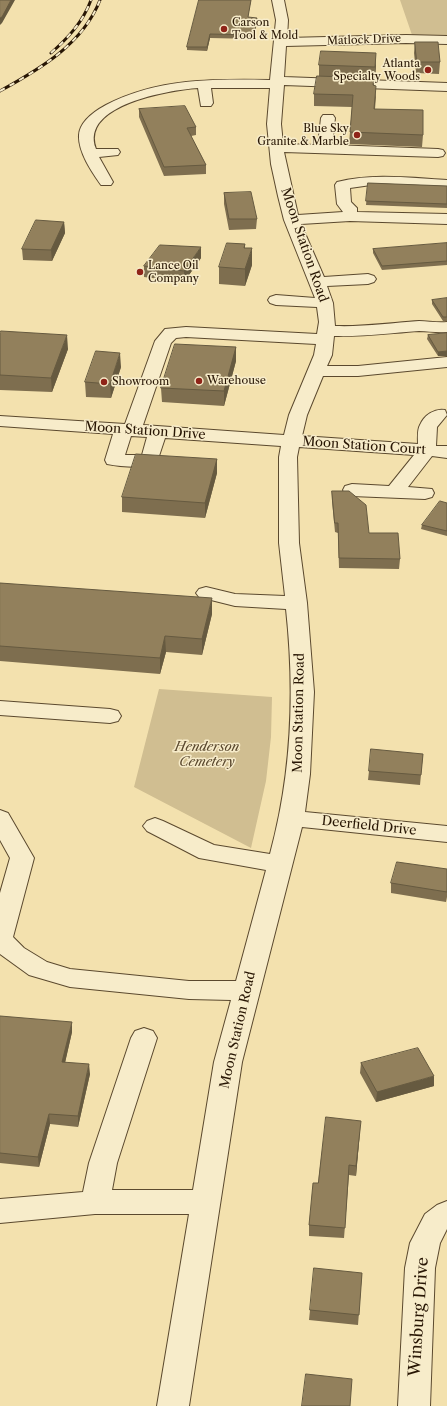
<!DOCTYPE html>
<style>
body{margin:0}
canvas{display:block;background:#f3e1ae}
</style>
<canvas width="447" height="1406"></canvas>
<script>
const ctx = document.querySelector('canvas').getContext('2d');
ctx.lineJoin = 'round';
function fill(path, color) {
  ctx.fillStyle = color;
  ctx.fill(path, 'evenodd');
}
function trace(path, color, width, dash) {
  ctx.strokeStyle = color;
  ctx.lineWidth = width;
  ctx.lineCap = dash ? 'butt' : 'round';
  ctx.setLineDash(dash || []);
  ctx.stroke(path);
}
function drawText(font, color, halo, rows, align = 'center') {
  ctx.font = font + ' "Libre Caslon Text",serif';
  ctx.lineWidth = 3;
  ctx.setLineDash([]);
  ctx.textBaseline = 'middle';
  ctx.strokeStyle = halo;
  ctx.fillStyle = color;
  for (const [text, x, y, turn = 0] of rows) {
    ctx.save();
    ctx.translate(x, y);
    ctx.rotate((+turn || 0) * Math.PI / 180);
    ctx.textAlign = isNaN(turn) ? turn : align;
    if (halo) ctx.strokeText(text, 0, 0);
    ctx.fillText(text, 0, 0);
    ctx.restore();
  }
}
fill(new Path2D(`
 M400 0H447V37L412 35Z
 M159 689 272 697 271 737 266 781 251 848 134 787Z`), '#d0be91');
const minor = new Path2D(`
 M272 0H284L288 20 287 38 406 35 447 36V44L406 43 286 46 284 77 447 83V91L284 85 281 124 283 144 318 145 321 118 323 115H333L335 118 332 145 438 149 443 150 445 153 443 156 438 157 284 152 298 215 343 212 337 204 335 185 337 182C373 173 411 178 447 180V188L371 185 350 188 351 202 357 208V212L447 214V224L350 221 301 224 324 277 368 274 374 276 376 279 374 282 368 284 327 286 333 303 335 326C363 327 391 323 419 321 428 321 437 323 447 322V332C437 333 428 331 419 331 390 333 362 337 334 336L332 355 327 366H358L447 357V367L358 376H323L307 415 302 436 418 444C418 439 417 430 420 425 424 415 435 408 445 410L447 415 437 427 436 446H447V458L432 456 408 487 432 489 434 493 432 497 425 499 352 496 345 494 343 490 345 486 352 484 389 486 414 455 299 447 297 457 299 543 307 603 314 692 310 774 305 812 447 826V842L302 827 242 1062 189 1406H157L189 1214H95L0 1223V1199L83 1192 89 1163 131 1038 135 1031 144 1028 153 1031 157 1038 117 1163 112 1190H193L214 1062 231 1000 189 999 70 987 29 975 0 954V893L10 858 0 840V810L8 813 34 858 13 937 24 948 47 962 70 969 189 981H236L266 870 199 858 147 831 143 826 147 821 155 818 163 821 214 845 270 854C292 773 295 692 286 609L235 606 199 597 196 593 199 589 206 587 235 594 285 596 279 543V457L281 446 165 438 156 465C141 468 122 467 107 464L105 460 113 434 0 426V416L125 424 155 341 165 329 186 327 317 334 319 322 317 307 276 305 270 303 268 300 270 297 276 295 315 298 284 220 278 196 271 164 267 124 270 88H211L213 103 211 106H201L198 88C169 90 79 105 96 149H118L120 152 118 155 99 157 113 182 111 185H101C92 172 78 152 79 135 80 121 95 111 106 105 158 78 214 79 270 80L276 20ZM186 337 316 344 314 355 289 415 284 435 143 425 171 343 176 338ZM131 436 147 437 142 455H125Z
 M0 701 110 709 118 711 121 716 118 721 110 723 0 715Z
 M447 1201V1229L440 1243 435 1268 430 1406H398L405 1268 410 1243 425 1214 437 1205Z`);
trace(minor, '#5b492e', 2);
fill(minor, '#f7ecca');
const rail = new Path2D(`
 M51 53C68 38 83 22 91 0
 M0 91C40 69 83 44 100 0`);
trace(rail, '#281604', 3);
trace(rail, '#f7ecca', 2, [5.5]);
fill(new Path2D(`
 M199 0H251L248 17 257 21 254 39 210 38 207 51 187 50V47Z
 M415 42 440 62 439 74 416 73 414 53Z
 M319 65H376L374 85 376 97 375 109 423 135 422 147 349 144 352 107 314 106V94L319 76Z
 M139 109 196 127V135L191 136 206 165V174L164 176 139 117Z
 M368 183 447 186V208L366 205Z
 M224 193 257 219 256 229 229 230 224 204Z
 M64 222 65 233 52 261 23 260 22 249Z
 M447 243V265L382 270 373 253V249Z
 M245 244V248L252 265 245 286 219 284V267Z
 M201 258 184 282 144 277V266Z
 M447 298V321H443L432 304V300Z
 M0 333 68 349 52 392 0 390Z
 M447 333V356H438L427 339 428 335Z
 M236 347V361L224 406 162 402 161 388Z
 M121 367 111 398 86 397 85 382Z
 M217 459V473L205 518 122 512V497Z
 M332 491 369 533 400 559 399 569 339 568 338 533 335 532 332 500Z
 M447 503V536L421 529 422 525Z
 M0 583 212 614 202 655 166 652 160 674 0 661Z
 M423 754 420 785 368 780 369 771Z
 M447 869V897L446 902 391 893V883Z
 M0 1016 72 1032 65 1062 90 1074 78 1127 50 1124 39 1167 0 1163Z
 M361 1063 434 1086 376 1102 360 1073Z
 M360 1131 356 1176 349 1175 344 1238 309 1236V1225L318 1183Z
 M362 1273 358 1325 309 1320 310 1310Z`), '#7e6e4f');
fill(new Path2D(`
 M11 0H15L2 23 0 25V18Z
 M257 18V21L254 39V35Z
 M210 34V38L207 51V47Z
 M376 53V65L375 79V67Z
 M64 222 65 233 52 261 51 250Z
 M201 247V258L184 282V271Z
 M252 248V265L245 286V269Z
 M67 335 68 349 52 392 51 378Z
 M236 347V361L224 406V391Z
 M447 351V356H438V352Z
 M120 353 121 367 111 398 110 384Z
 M217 459V473L205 518V503Z
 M212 598V614L202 655V639Z
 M165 636 166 652 160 674V658Z
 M72 1022V1032L63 1072 62 1062Z
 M89 1064 90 1074 78 1127V1116Z
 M434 1076V1086L376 1102 377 1092Z
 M49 1114 50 1124 39 1167 38 1157Z
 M361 1121 360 1131 356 1176V1166Z`), '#665a40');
const building = new Path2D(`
 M0 0H11L2 17 0 18Z
 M199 0H251L248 17 257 18 254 35 210 34 207 47H187Z
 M415 42H438L440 62H417Z
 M321 51 376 53 375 67 319 65Z
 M317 76 374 78 373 85 376 86 374 109 423 110V135L350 132 353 95 314 94Z
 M185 106 196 127 187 128 206 165 164 167 139 109Z
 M368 183 447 186V204L366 201Z
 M251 192 257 219H229L224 193Z
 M36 220 64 222 51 250 22 249Z
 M227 243 245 244 244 248H252L245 269 219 267Z
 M447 243V261L382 266 373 249Z
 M160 245 201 247 184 271 144 266Z
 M447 298V317H443L432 300Z
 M1 331 67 335 51 378 0 375V333Z
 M447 333V351L438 352 428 335Z
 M175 344 236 347 224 391 161 388Z
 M96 351 120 353 110 384 85 382Z
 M136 454 217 459 205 503 122 497Z
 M332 491H349L366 505 369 533H398L400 559 339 558 338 523H335Z
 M440 501 447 503V531L422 525Z
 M0 583 212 598 202 639 165 636 160 658 0 646Z
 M371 749 423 754 421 775 369 771Z
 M397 862 447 869V892L391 883Z
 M0 1016 72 1022 62 1062 89 1064 78 1116 49 1114 38 1157 0 1153Z
 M418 1048 434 1076 377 1092 361 1063Z
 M326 1117 361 1121 356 1166 349 1165 345 1228 309 1225 313 1183H318Z
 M314 1268 362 1273 359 1315 310 1310Z
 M306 1374 352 1379 350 1406H302Z`);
fill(building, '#92805c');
trace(building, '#665a40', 1);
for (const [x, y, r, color] of [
 [224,29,4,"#8f2418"],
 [428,70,4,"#8f2418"],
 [357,135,4,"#8f2418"],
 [140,272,4,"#8f2418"],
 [199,381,4,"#8f2418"],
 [104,382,4,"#8f2418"]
]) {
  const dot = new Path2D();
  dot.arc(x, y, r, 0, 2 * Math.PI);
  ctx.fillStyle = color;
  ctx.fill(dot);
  trace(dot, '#f7ecca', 1.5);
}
drawText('11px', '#281604', '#f7ecca', [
 ["Carson",232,23],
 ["Tool & Mold",232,36],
 ["Atlanta",420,64,"right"],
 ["Specialty Woods",420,77,"right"],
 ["Blue Sky",349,129,"right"],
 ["Granite & Marble",349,142,"right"],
 ["Lance Oil",148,266],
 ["Company",148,279],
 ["Warehouse",207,381],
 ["Showroom",112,382]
], 'left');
drawText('11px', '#281604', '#f7ecca', [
 ["Matlock Drive",364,40,-2]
]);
drawText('13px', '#281604', '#f7ecca', [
 ["Moon Station Road",304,245,71],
 ["Moon Station Drive",145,431,4],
 ["Moon Station Court",364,446,4],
 ["Moon Station Road",299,713,-89],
 ["Deerfield Drive",369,826,6],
 ["Moon Station Road",238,1030,-77]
]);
drawText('italic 13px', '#5a482e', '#f7ecca', [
 ["Henderson",207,747],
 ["Cemetery",207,762]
]);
drawText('16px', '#281604', '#f7ecca', [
 ["Winsburg Drive",419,1317,-86]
]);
</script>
